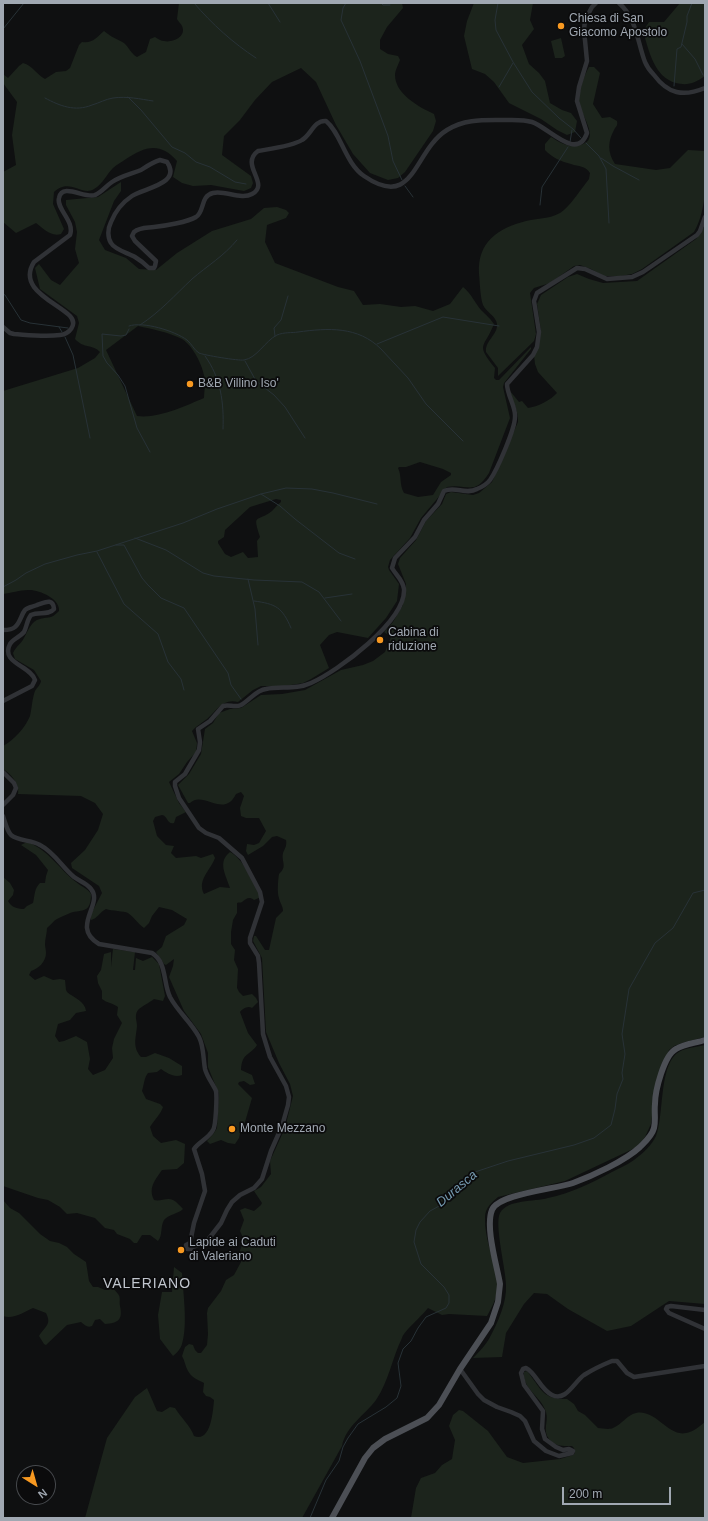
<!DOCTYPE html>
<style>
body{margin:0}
#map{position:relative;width:708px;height:1521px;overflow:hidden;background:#0f1011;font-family:Arial,sans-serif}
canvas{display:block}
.frame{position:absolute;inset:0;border:4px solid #a0a8b2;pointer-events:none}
.north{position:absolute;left:16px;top:1465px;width:40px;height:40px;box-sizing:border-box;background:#0b0b0c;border:1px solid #474a4e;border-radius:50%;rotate:143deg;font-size:11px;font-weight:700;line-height:16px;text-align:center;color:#a0a8b2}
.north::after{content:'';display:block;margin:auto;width:14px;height:18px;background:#f89921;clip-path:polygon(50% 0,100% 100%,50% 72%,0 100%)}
.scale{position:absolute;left:562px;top:1487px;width:109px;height:18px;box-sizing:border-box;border:2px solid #a0a8b2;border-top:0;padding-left:5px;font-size:12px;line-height:14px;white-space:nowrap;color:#a0a8b2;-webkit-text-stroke:3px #0b0b0c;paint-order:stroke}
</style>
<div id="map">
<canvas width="708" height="1521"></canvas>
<div class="frame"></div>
<div class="north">N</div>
<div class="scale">200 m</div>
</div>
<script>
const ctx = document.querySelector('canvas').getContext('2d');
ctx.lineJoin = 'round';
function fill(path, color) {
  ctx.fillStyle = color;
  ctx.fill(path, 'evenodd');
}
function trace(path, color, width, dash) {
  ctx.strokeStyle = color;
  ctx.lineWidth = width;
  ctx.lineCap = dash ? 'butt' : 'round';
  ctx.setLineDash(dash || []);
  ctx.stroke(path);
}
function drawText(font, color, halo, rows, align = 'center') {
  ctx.font = font + ' Arial,sans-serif';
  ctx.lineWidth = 3.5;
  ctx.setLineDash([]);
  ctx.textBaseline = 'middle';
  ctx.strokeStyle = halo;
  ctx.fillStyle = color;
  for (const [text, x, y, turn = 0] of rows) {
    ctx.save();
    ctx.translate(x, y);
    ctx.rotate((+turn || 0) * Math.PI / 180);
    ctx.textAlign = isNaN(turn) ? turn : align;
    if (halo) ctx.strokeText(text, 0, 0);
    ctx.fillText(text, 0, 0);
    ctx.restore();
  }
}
fill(new Path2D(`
 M179 3H402L403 8 387 27 380 40V49L388 54 398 56 400 60C398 65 395 71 395 75 395 94 419 107 434 114L436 121 433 131 405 172 398 178 388 180 370 173 353 154 336 125 316 82 301 68 272 82 255 100 240 120 224 136 222 155 251 176 253 183 251 188 244 191 211 185 193 186 182 183 173 177 177 161C160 141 144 147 126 159 122 162 116 165 113 168 106 175 103 184 94 189 82 197 70 177 54 192L53 204 64 229 61 234C51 237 44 229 36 223L16 233 3 222V172L16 165 12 135 17 102 3 83V74L8 78 19 66 23 63C33 66 36 74 45 79L56 72 66 71 70 68 79 45 82 42C92 44 97 37 104 31 111 37 117 39 124 43 129 47 131 54 137 57L146 52 150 39 155 37C158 39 161 41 164 41 172 43 187 37 182 26 181 24 178 21 177 19Z
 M474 3H533L530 20 534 29 522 45 529 64 539 73 545 81 550 103 562 110 571 113 577 121 575 132 567 135 557 130 541 119 509 103 494 82 485 74 472 69 464 36 467 21Z
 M680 3H705V76C695 83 688 86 676 83 654 77 649 51 643 31L649 22H664Z
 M561 38 565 56 562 58H555L551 41Z
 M589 67H594L600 73 593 104 602 118 610 117 617 121C618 126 616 126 614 130 608 141 607 152 615 164L656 170 670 168 688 150 705 151C705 178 708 208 694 232L642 269 632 274 621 276H603L591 269 580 265 574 266 550 283 534 288 530 293 536 334 534 341 498 376V368L486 352C485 340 498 335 497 324 496 316 486 312 483 305 480 296 480 283 479 274 477 242 498 228 526 221 539 218 554 219 564 210 573 202 581 189 589 179L590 173C585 165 579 167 571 164 562 162 551 157 545 150V144L551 137C561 143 568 148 580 145 603 140 579 114 579 100 579 90 584 76 589 67Z
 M121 182V191L114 201 99 240 105 250 126 258 139 269 156 270 177 253 212 231 251 219 264 208 277 207 286 210 289 213 286 218 267 225 265 242 275 263 338 287 354 291 363 305 380 304 401 307 415 306 433 311 450 304 463 287C471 293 475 303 481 310 486 315 490 318 494 324 484 349 475 343 495 368L494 378 496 380H499L531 347V349L504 383 503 387 510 418 489 473C474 497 467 483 447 487L421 518 410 538 390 560 388 567 389 570 399 584 397 601 386 618 368 638 337 632 329 635 320 645 329 668 311 679 303 683 285 686H261L253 690 238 702C223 698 217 710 207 719 202 723 196 726 192 731L197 743 196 752 187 762 179 774 169 782 179 803 186 812 176 817 174 823C167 825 168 816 162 815L155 817 153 821 157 836 166 845 174 846 171 853 176 858 196 856 201 858 213 854 215 858C210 871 197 880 204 894L220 887 230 888C226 875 217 862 230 852 244 859 254 884 261 897L254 900C249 896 246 899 242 902 241 903 239 902 237 903V913L233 920 231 932V944L235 950 234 960 238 969 237 988 239 992 243 996 252 994 256 998 258 1002 252 1008C248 1005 242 1009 240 1012L248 1033 257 1045C250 1056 242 1052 241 1070L252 1075 255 1084 250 1085 244 1081 239 1082 238 1084 252 1098 245 1122 241 1129 239 1138 235 1144 228 1143 221 1140 210 1144 207 1141 214 1133 217 1128 219 1094 208 1067V1053L201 1034 184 1011 169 977 173 966 174 959 166 965 164 964 156 952 162 947 166 936 184 925 187 919 172 910 159 907 152 916 149 923 144 928C138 924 134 917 128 913 124 911 112 911 106 909 100 912 97 919 91 920L90 916 102 893 99 886 72 868 71 863 85 850 98 830 103 814 95 803 81 796 18 794C20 784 11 774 3 769V746C14 740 25 728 30 716 32 708 32 699 35 691 37 687 40 686 41 681L34 670 15 659 13 653C17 645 21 644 24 638 28 631 31 621 40 619 50 616 50 620 59 611 61 599 38 589 28 590 20 590 11 593 3 594V391L78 368 95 358 100 352C93 344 84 349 75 339L79 323 77 316 40 289 35 268 39 264 51 280 60 285 79 263 75 249 77 232 75 222 66 205V200L98 197ZM138 326C152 329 167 332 180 338 193 344 205 369 205 383 205 388 204 393 204 398 185 406 158 419 137 416L106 350ZM420 462 443 469 451 473V475L441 482 433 495 418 497 404 493C399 484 402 476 398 468L399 467H406ZM276 499 281 500V502C277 505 275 508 272 511 257 523 252 512 260 537L257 541 258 557 248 558 243 552 231 557 225 554 218 543V541L224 537 225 530 250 507Z
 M705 226V1037L685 1042 674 1046 669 1050 661 1069 653 1108 651 1124 645 1137 637 1147 565 1181 498 1197C492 1202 485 1208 485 1217 484 1239 495 1260 497 1281 499 1295 493 1305 487 1316L449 1314 442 1315 428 1308C422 1316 404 1331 402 1338 392 1358 389 1381 376 1400 365 1415 346 1426 342 1446L302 1518H85L107 1438 135 1397 147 1388 157 1411 162 1412 170 1407 175 1408C181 1418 190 1425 194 1436 211 1443 213 1411 214 1400L210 1397 206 1396 203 1392 204 1383C198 1380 191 1377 188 1371 185 1366 185 1361 182 1356L185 1347 189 1344 193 1345 195 1350 198 1353H201L207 1345 208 1334 207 1313 208 1308 221 1291 226 1280 234 1275 241 1262 239 1253 244 1240 240 1231 244 1220 240 1210 245 1208 254 1211 261 1205 262 1203 254 1191 261 1187 271 1174 270 1161 285 1128 293 1096 290 1084 279 1063 266 1032 262 958 253 941 254 936H256L265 950H269L276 918 283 911C283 906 280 903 279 898 277 893 278 880 279 874 288 866 281 862 283 853 285 848 287 846 286 840L277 836 272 837 263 846 248 855 246 851 247 844 254 845 259 843 266 831 259 818H246L241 816 240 808 244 796 241 792 236 794C224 819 203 790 190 803H188L178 785 189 774 201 754 205 729 213 723 219 713 230 709 241 708 261 695 282 694 305 690 341 670 363 665 373 661 385 652 391 637 384 632 393 622 403 605 402 600 406 590V584L398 564 400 558 416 540 426 521 442 504 446 494 451 492 473 495 479 493 492 482 518 422C519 411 512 402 510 391L519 402 522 401 528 408C537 407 551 400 557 393L538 372 535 364 534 355 541 331 537 304 541 295 568 277 577 274 589 279 603 283 637 281 696 239Z
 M27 842C49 850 59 869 76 882 82 887 87 888 91 894 91 916 80 908 68 914 64 916 60 917 57 919 53 921 51 925 47 928 47 933 45 939 45 944 45 947 46 950 46 953 46 962 38 969 31 971L29 975 35 980 44 976 53 980 60 979 65 980 66 990 67 992C74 998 85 1001 86 1011L76 1013 70 1020 58 1024 55 1036 59 1042 64 1041 76 1036 87 1042 90 1059 88 1069 93 1075 105 1070 113 1058 112 1048 114 1039 122 1023 117 1015 118 1007C113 1003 107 1003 102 999V991L98 983 97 976 101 970 104 954 111 952V967H112H111L113 949 135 952 133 970H135L136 958 143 961 152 957 159 964 165 996 163 1001 154 999C149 1003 142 1006 138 1010 134 1015 137 1021 137 1026 136 1038 132 1047 141 1057H146L155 1053 169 1058 182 1066V1075C174 1078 167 1073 161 1069L157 1072 148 1073C144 1078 144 1085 142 1091L146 1099 160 1104 163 1107C161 1114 154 1120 150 1127L153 1136 161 1143 176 1140 185 1144 184 1163 177 1169 162 1170C155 1180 148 1188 154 1200 160 1202 167 1197 173 1200 177 1202 180 1206 183 1209 178 1214 169 1214 164 1220 160 1227 163 1235 158 1241L150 1235H142L137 1243H134L130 1239 117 1234 114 1230 105 1228 95 1218 77 1213 67 1214 60 1207 48 1200 38 1198 3 1186V877L10 883 14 890 13 895 8 901C11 907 17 909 24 909L27 906 33 903C35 895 34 889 40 883H45L46 876 48 870 36 855 21 845Z
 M705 1045V1304L669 1301 631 1326 607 1331 568 1309 547 1294 534 1293 524 1304 506 1333 502 1357 473 1358C479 1352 486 1345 490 1337 498 1322 507 1302 506 1285 506 1270 494 1224 500 1213 508 1199 534 1202 548 1198 571 1193 592 1183 612 1172 619 1168 627 1165 634 1160 642 1154 652 1145 656 1136 664 1115 659 1070 676 1054 683 1048 696 1047 705 1045Z
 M3 1200 10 1208 19 1213 40 1234 50 1241 59 1243 67 1247 74 1254 86 1262 89 1281 93 1287H98L105 1290 114 1289C115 1291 117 1292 118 1294 121 1297 119 1302 120 1306 123 1320 118 1323 105 1324L100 1319 95 1320 92 1326C87 1328 85 1325 81 1322L67 1325 46 1345 44 1344 39 1336C45 1326 52 1325 46 1313L33 1308C24 1312 13 1320 3 1316Z
 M174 1267 182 1273C183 1292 188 1325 182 1344 181 1348 177 1353 173 1356L160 1339 158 1315 162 1292H172Z
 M527 1371C541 1388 542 1400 567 1399L574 1404 578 1411 585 1415 598 1428C602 1428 609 1430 613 1428 621 1425 627 1415 636 1413 656 1409 668 1437 686 1433 693 1432 700 1426 705 1422V1518H411L416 1488 421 1478 435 1473 442 1465 452 1459 455 1440 449 1426 453 1415 459 1410 463 1411 488 1431 507 1457 523 1463 560 1459 573 1455 575 1453 574 1448 572 1446C563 1446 556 1447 549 1439 542 1430 549 1421 546 1412 542 1397 522 1389 524 1372Z`), '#1c241c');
trace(new Path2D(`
 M194 3C212 24 233 43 256 58
 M268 3 280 22
 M346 3 343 8 341 20 360 61 388 136 393 161 402 180
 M381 3 383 5H390
 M498 3 495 20 496 30 513 62 532 92 559 118 573 129 581 138
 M3 29 24 3
 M682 44 695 59 703 75
 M674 86 677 49 681 47 687 22V16L692 3
 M499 87 513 63
 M128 97 141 110 172 147 185 153 196 162 210 167 235 182 246 184
 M45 98C60 106 75 112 92 105 99 103 106 99 113 98 127 96 140 99 153 101
 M570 142 572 130
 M586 143 599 156 606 169 609 223
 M601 158 613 166 639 180
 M405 186 413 197
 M540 205 542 187 568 147
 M3 294 5 295 21 320 30 323 68 328
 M140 325C160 312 175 295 192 279 207 266 224 256 237 240
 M129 326C143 321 175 331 187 340 192 344 194 350 199 353 203 355 239 361 244 360 257 358 265 341 277 335 284 332 292 333 298 332 328 328 358 326 381 349L408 378 426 404 463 441
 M59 327 62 332
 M129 329 126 335 121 336 102 334 103 356 107 363 118 375 125 386 137 428 150 452
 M275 336 274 328 281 320 288 296
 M65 337 73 355 90 438
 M377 344 443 317 499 326
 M205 356C221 378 224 403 223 429
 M245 361 256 381 274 395 285 407 305 438
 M261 494 280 506 295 519 339 553 355 559
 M135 538 166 550 203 573 214 576 254 580 302 582 319 592 341 621
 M116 545H124L142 578 148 585 161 598 184 608 228 673 231 685 241 699
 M97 552 124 604 158 634 168 662 181 679 184 690
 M248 579 255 609 258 645
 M3 587 16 580 26 573 45 564 77 555 97 551 183 523 217 509 261 494 286 488 312 489 333 493 377 504
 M325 598 352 594
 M254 601C276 604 282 607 291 628
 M310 1518 326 1480 339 1461 343 1447 348 1438 358 1424 386 1407 397 1398 401 1386 398 1363 403 1349 411 1341 418 1328 426 1317 446 1308 449 1303V1295L444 1287 421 1264 414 1242 416 1230 420 1222 430 1211 441 1205 472 1180 475 1172 508 1161 574 1145 594 1138 611 1125 615 1109 617 1094 623 1079 622 1073 625 1054 622 1034 629 989 655 943 673 928 693 893 705 890`), '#283237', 1);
trace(new Path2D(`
 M619 3C637 19 637 41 645 62 647 67 650 71 654 75 668 94 683 97 705 88
 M3 327 10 333 14 334C29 335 45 337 60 335 69 334 78 325 70 316 56 302 17 289 34 262L70 235C75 221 56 209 59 198 62 182 85 199 95 195 101 193 106 186 112 182 121 176 131 174 141 170 147 166 153 162 160 160L167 162C182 184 144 188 132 196 123 202 115 212 111 222 108 228 107 237 111 243 115 250 128 253 135 257 140 260 145 264 149 268H154L155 266 156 261 135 241 132 236 134 232C140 227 147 228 154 227 164 226 188 222 196 217 205 211 200 196 213 193 225 190 241 200 252 194 271 184 239 165 258 151 269 149 293 146 302 140 311 135 314 120 326 121 341 133 345 163 364 176 415 211 413 151 447 130 464 119 483 120 502 120 512 120 523 119 532 122 548 127 577 162 587 133L577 101 579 87 587 61 584 30 585 20 592 7 596 3
 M3 630C7 630 12 630 15 627 20 623 21 615 25 610 28 607 32 607 37 605 44 603 53 597 54 609 48 616 39 611 31 615 27 620 27 626 24 632 20 637 13 639 10 644 0 663 31 666 35 680L32 686 3 701
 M3 772 14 783 16 788 13 795 3 805
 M3 816C5 822 7 831 11 835 18 841 32 840 40 845 54 852 62 867 74 877 79 881 87 883 91 889 104 904 70 927 99 944L152 953C167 962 163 983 170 997 178 1012 191 1022 199 1037 204 1047 203 1058 205 1069 207 1077 213 1084 216 1091 217 1096 216 1126 213 1130 209 1138 199 1142 194 1149L202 1174 205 1191 194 1223 190 1243 186 1245 187 1249H191L192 1247 199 1245 207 1241 221 1223 227 1210 232 1202 240 1195 254 1188 262 1179 271 1151 282 1126 288 1105 289 1097 286 1086 270 1057 263 1034 259 963 258 956 250 943V938L262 902 260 892 242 858 219 838 206 833 199 828 179 798 175 786V782L185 774 199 750 200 742 198 729 210 721 223 706C229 704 235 708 241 705 250 700 256 690 266 689 281 686 296 690 311 683 338 671 406 621 404 589 403 580 396 575 392 568L395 558 415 537 424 520 438 504 444 491C455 486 466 495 477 489 482 487 487 484 490 480 497 470 515 429 515 417 516 407 507 395 507 384L533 355 537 347 539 332 534 301 537 293 577 268 585 269 607 279 632 277 643 272 697 235 700 231 705 217
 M705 1310 671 1306 667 1307 666 1309 669 1313 705 1329
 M460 1369 478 1394 484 1400 497 1407 511 1412 520 1416 525 1421 534 1441 546 1451 559 1456 572 1453 573 1451 569 1449 563 1450 556 1447 545 1439 542 1429 543 1411 524 1385 521 1373 523 1369 526 1368C536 1373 540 1389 552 1395 566 1402 574 1382 584 1375 592 1370 602 1365 612 1361H617L627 1373 634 1377 705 1366`), '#303236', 4.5);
trace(new Path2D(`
 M332 1518 365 1458 373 1448 385 1439 427 1418 439 1405 460 1369 491 1323 498 1302 500 1284C497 1266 485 1227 492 1210 498 1194 556 1189 573 1183 592 1176 625 1161 640 1147 645 1142 652 1136 654 1128 656 1120 654 1112 655 1104 655 1091 664 1055 676 1049 684 1044 696 1043 705 1040`), '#4c4f55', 6);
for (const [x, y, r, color] of [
 [561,26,4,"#f89921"],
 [190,384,4,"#f89921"],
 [380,640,4,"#f89921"],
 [232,1129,4,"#f89921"],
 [181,1250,4,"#f89921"]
]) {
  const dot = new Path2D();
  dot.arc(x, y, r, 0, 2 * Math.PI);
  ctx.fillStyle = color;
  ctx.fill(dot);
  trace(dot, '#0b0b0c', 1.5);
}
drawText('12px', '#a0a8b2', '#0b0b0c', [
 ["Chiesa di San",569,19],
 ["Giacomo Apostolo",569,33],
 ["B&B Villino Iso'",198,384],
 ["Cabina di",388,633],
 ["riduzione",388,647],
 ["Monte Mezzano",240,1129],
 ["Lapide ai Caduti",189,1243],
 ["di Valeriano",189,1257]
], 'left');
drawText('italic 13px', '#759ab0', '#0b0b0c', [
 ["Durasca",457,1189,-40]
]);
ctx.letterSpacing = '1px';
drawText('14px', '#c1c6ce', '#0b0b0c', [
 ["VALERIANO",147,1284]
]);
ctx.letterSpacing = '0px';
</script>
